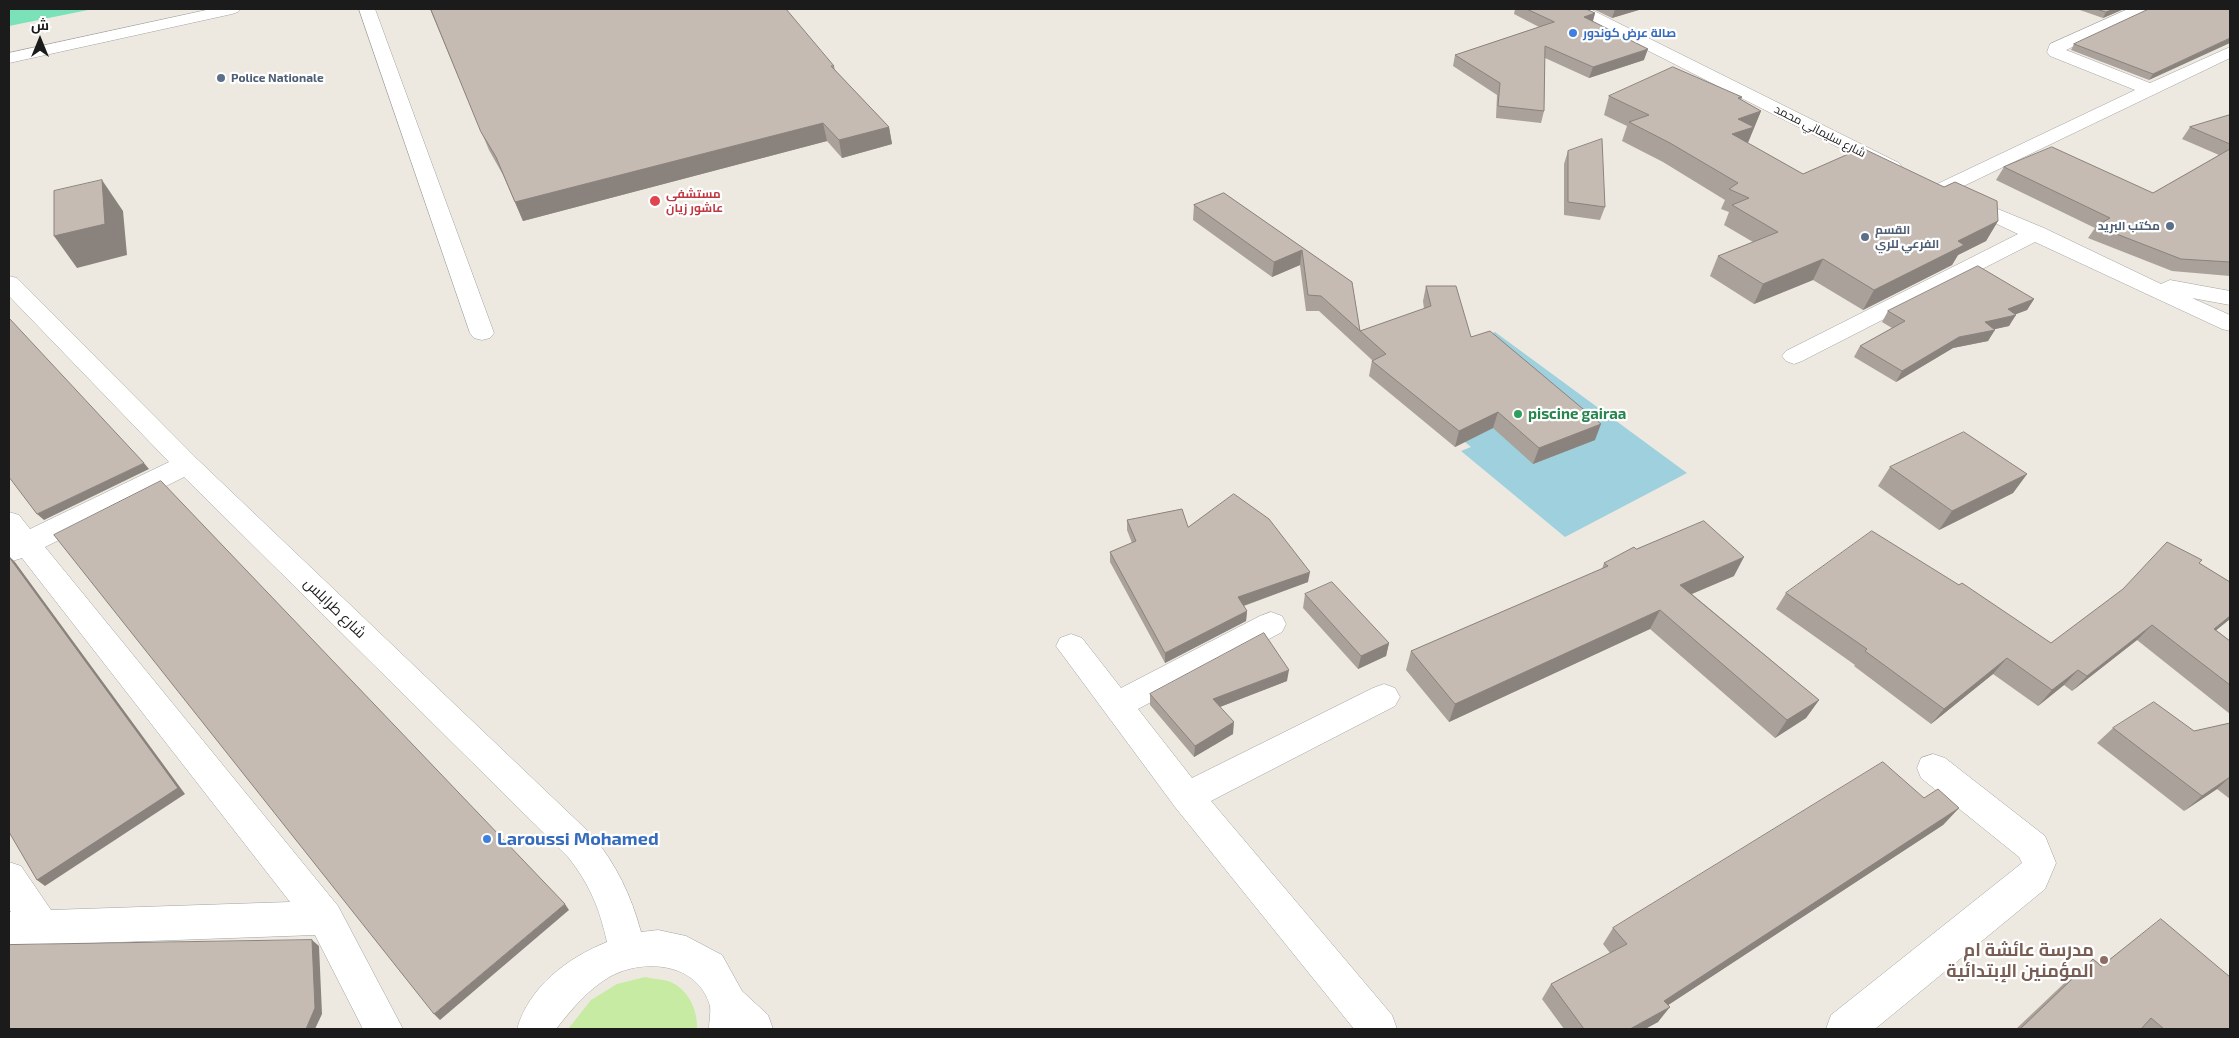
<!DOCTYPE html>
<meta charset="utf-8">
<style>
body{margin:0}
#map{position:relative;width:2239px;height:1038px;overflow:hidden;background:#ede9e0;font-family:"Exo 2",Cairo,sans-serif}
canvas{display:block}
.frame{position:absolute;inset:0;border:10px solid #1b1b1b;pointer-events:none}
.north{position:absolute;left:15px;top:15px;width:50px;height:50px;-webkit-text-stroke:4px #fff;paint-order:stroke;rotate:0deg;font-size:14px;font-weight:700;line-height:20px;text-align:center;color:#1b1b1b}
.north::after{content:'';display:block;margin:auto;width:18px;height:22px;background:#1b1b1b;clip-path:polygon(50% 0,100% 100%,50% 72%,0 100%)}
</style>
<div id="map">
<canvas width="2239" height="1038"></canvas>
<div class="frame"></div>
<div class="north">ش</div>
</div>
<script>
const ctx = document.querySelector('canvas').getContext('2d');
ctx.lineJoin = 'round';
function fill(path, color) {
  ctx.fillStyle = color;
  ctx.fill(path, 'evenodd');
}
function trace(path, color, width, dash) {
  ctx.strokeStyle = color;
  ctx.lineWidth = width;
  ctx.lineCap = dash ? 'butt' : 'round';
  ctx.setLineDash(dash || []);
  ctx.stroke(path);
}
function drawText(font, color, halo, rows, align = 'center') {
  ctx.font = font + ' "Exo 2",Cairo,sans-serif';
  ctx.lineWidth = 4.5;
  ctx.setLineDash([]);
  ctx.textBaseline = 'middle';
  ctx.strokeStyle = halo;
  ctx.fillStyle = color;
  for (const [text, x, y, turn = 0] of rows) {
    ctx.save();
    ctx.translate(x, y);
    ctx.rotate((+turn || 0) * Math.PI / 180);
    ctx.textAlign = isNaN(turn) ? turn : align;
    if (halo) ctx.strokeText(text, 0, 0);
    ctx.fillText(text, 0, 0);
    ctx.restore();
  }
}
fill(new Path2D(`
 M645 977C652 979 661 979 668 981 688 988 698 1010 697 1029H568L591 1000 617 984Z`), '#c7eba3');
fill(new Path2D(`
 M9 9H93L9 26Z`), '#7ae1b8');
fill(new Path2D(`
 M1495 332 1687 473 1565 537 1461 451 1471 447 1388 380Z`), '#9ed0dd');
const minor = new Path2D(`
 M211 9H240L238 12 232 14 9 63V53Z
 M359 9H375L494 333 490 338 482 340 474 338 470 333Z
 M1570 9H1590L1899 163 1902 167 1899 171 1892 173 1885 171 1572 12Z
 M2128 9H2149L2147 12 2066 50 2150 83 2230 47V58L1947 194 1940 196 1933 194 1930 190 1933 186 2135 90 2050 56 2047 52 2050 44Z
 M1964 195 2044 228 2161 284 2170 280 2230 291V305L2192 298 2230 315V331L2222 329 2035 242 1802 361 1794 364 1786 361 1782 356 1786 351 2018 234 1957 205 1954 201 1957 197Z
 M9 276 17 278 196 458 592 835C616 864 631 895 641 932L658 930 686 936 722 955 742 991 768 1015 773 1029H709C709 1022 711 1013 710 1006 698 963 645 958 611 976 588 989 572 1009 556 1029H517C529 987 567 958 607 942 599 907 590 885 568 857L184 477 45 547 338 906 403 1029H363L315 935 9 946V912H11L9 909V862L21 866 51 910 290 902 22 558 9 562V512L19 515 30 529 169 462 9 296Z
 M1271 612 1282 616 1286 624 1282 632 1138 709 1192 778 1373 688 1384 684 1395 688 1400 697 1395 706 1211 801 1392 1015 1397 1029H1354L1175 807 1056 646 1060 638 1071 634 1082 638 1121 688 1260 616Z
 M1933 754 1945 758 2045 836 2056 863 2045 889 1875 1029H1826L1831 1015 2022 863 2019 857 1921 778 1917 768 1921 758Z`);
trace(minor, '#a2a2a2', 1);
fill(minor, '#fff');
fill(new Path2D(`
 M430 9 834 66 835 70 889 127 892 144 842 158 827 141 523 221 503 175 489 150Z
 M1515 9H1586L1595 13 1593 21 1644 60 1589 78 1545 58 1544 111 1541 123 1496 118 1497 95 1453 66 1455 55 1539 27 1514 14Z
 M1593 9H1642L1612 18Z
 M2077 9H2124L2103 18Z
 M2230 9 2149 80 2071 50 2074 44Z
 M1609 96 1742 97 1741 100 1761 111 1748 143 1803 174 1998 221 1986 241 1958 255 1952 265 1863 310 1813 280 1754 304 1710 276 1718 256 1753 242 1724 225 1729 212 1721 209 1725 200 1663 162 1622 141 1627 126 1604 115Z
 M2230 115V276L2172 271 2088 238 2095 228 1996 180 2004 167 2153 193 2219 155 2182 139 2190 127Z
 M1568 151 1605 207 1600 220 1564 215V164Z
 M1224 193 1352 282 1360 331 1424 309 1423 301 1426 286 1471 337 1595 440 1533 464 1493 428 1455 447 1369 376 1372 360 1319 311H1306L1300 265 1272 277 1193 220 1194 205Z
 M2034 299 2027 310 2015 314 2009 326 1994 329 1988 341 1953 348 1896 382 1854 357 1860 346 1892 328 1882 322 1888 311Z
 M1890 467 2027 474 2013 493 1939 530 1878 486Z
 M1127 520 1188 527 1308 582 1244 606 1247 611 1246 621 1165 663 1110 562V552L1132 543 1127 530Z
 M1636 549 1734 576 1692 594 1819 700 1806 718 1775 738 1650 629 1449 722 1406 670 1411 651 1602 569 1604 563Z
 M2199 563 2230 582V619L2216 630 2230 641V714L2137 640 2072 691 2064 685 2038 706 1993 674 1931 724 1854 666 1855 665 1776 609 1786 593 2051 643Z
 M1305 594 1389 643 1386 656 1358 669 1303 608Z
 M1287 681 1220 707 1233 734 1194 757 1150 705V694Z
 M2230 723V799L2217 789 2184 811 2097 743 2113 728 2194 731Z
 M1924 798 1959 808 1943 825 1668 1005 1658 1022 1645 1029H1564L1542 999 1551 984 1610 953 1603 944 1613 928Z
 M2093 959 2101 965 2230 1029H2016L2075 973Z`), '#a9a19a');
fill(new Path2D(`
 M1615 9H1642L1612 18Z
 M2114 9H2124L2103 18 2106 12Z
 M1595 13 1592 24 1584 17Z
 M2230 38V43L2149 80 2153 74Z
 M1648 49 1644 60 1589 78 1593 67Z
 M1761 111 1746 147 1725 153 1738 119Z
 M823 123 827 141 523 221 515 202Z
 M889 127 892 144 842 158 839 140Z
 M102 180 123 211 127 255 77 268 54 236Z
 M1998 221 1986 241 1958 255 1952 265 1863 310 1874 290 1958 241Z
 M1302 250 1300 265 1272 277 1274 262Z
 M1823 259 1813 280 1754 304 1763 284Z
 M2034 299 2027 310 2014 315H2016L2009 326 1978 333 1985 322 2008 309Z
 M1995 330 1988 341 1953 348 1896 382 1902 371 1959 337Z
 M1498 412 1493 428 1455 447 1459 431Z
 M1601 424 1595 440 1533 464 1539 448Z
 M144 463 149 469 44 520 37 514Z
 M2027 474 2013 493 1939 530 1952 511Z
 M9 556 15 562 185 794 45 886 37 880Z
 M1744 557 1734 576 1670 603 1680 585Z
 M1310 572 1308 582 1237 608 1238 597Z
 M1660 610 1650 629 1449 722 1455 704Z
 M1247 611 1246 621 1165 663V653Z
 M2230 616V619L2198 645 2214 629Z
 M2152 625 2137 640 2072 691 2087 676Z
 M1389 643 1386 656 1358 669 1361 656Z
 M2007 658 1993 674 1931 724 1944 709Z
 M1289 670 1287 681 1212 710 1213 699Z
 M2078 670 2064 685 2038 706 2052 690Z
 M1819 700 1806 718 1775 738 1787 720Z
 M1234 722 1233 734 1194 757 1195 746Z
 M2230 777 2217 789 2184 811 2202 796Z
 M1959 808 1943 825 1653 1015 1664 1001Z
 M565 904 569 910 440 1020 434 1014Z
 M312 940 319 946 322 1014 315 1029H306Z
 M1670 1007 1658 1022 1645 1029H1630Z`), '#8a837d');
const building = new Path2D(`
 M431 9H786L834 66H831L889 127 839 140 823 123 515 202 496 157 481 132Z
 M1527 9H1586L1595 13 1584 17 1648 49 1593 67 1545 46 1544 111 1498 106 1500 83 1455 55 1554 22Z
 M2097 9H2114L2106 12Z
 M2149 9H2230V38L2153 74 2074 44Z
 M1673 67 1742 97 1738 98 1761 111 1738 119 1754 127 1732 134 1803 174 1862 148 1944 187 1955 182 1997 201 1998 221 1958 241 1964 245 1874 290 1823 259 1763 284 1718 256 1778 232 1732 205 1749 198 1729 189 1738 183 1670 143 1629 122 1649 115 1609 96Z
 M2230 115V144L2190 127Z
 M1602 139 1605 207 1568 202V151Z
 M2052 147 2153 193 2230 149V262L2181 259 2096 226 2110 218 2004 167Z
 M102 180 105 224 54 236V191Z
 M1224 193 1352 282 1360 331 1431 306 1426 286H1456L1471 337 1490 331 1601 424 1539 448 1498 412 1459 431 1372 361 1386 354 1321 296 1308 295 1302 250 1274 262 1194 205Z
 M1978 266 2034 299 2008 309 2016 315 1985 322 1995 330 1959 337 1902 371 1860 346 1905 321 1888 311Z
 M9 318 144 463 37 514 9 477Z
 M1964 432 2027 474 1952 511 1890 467Z
 M161 481 565 904 434 1014 54 535Z
 M1234 494 1269 519 1310 572 1238 597 1247 611 1165 653 1110 552 1136 541 1127 520 1182 509 1188 527Z
 M1704 521 1744 557 1680 585 1819 700 1787 720 1660 610 1455 704 1411 651 1608 566 1604 563 1634 547 1636 549Z
 M1872 531 1959 585 1962 583 2051 643 2123 589 2167 542 2202 560 2199 563 2230 582V616L2214 629 2230 641V685L2152 625 2087 676 2078 670 2052 690 2007 658 1944 709 1865 651 1867 649 1786 593Z
 M9 557 178 788 37 880 9 832Z
 M1332 582 1389 643 1361 656 1305 594Z
 M1264 633 1289 670 1213 699 1234 722 1195 746 1150 694Z
 M2154 702 2194 731 2230 723V777L2202 796 2113 728Z
 M1883 762 1924 798 1938 789 1959 808 1664 1001 1670 1007 1630 1029H1584L1551 984 1627 944 1613 928Z
 M2161 919 2230 977V1029H2164L2151 1018 2141 1029H2020L2093 959 2101 966Z
 M312 940 315 1008 306 1029H9V945Z`);
fill(building, '#c5bbb3');
trace(building, '#8a837d', 1);
for (const [x, y, r, color] of [
 [1573,33,5,"#3f7fe0"],
 [221,78,5,"#5c6f8a"],
 [655,201,6,"#e0444e"],
 [2170,226,5,"#5c6f8a"],
 [1865,237,5,"#5c6f8a"],
 [1518,414,5,"#2e9e5b"],
 [487,839,5,"#3f7fe0"],
 [2104,960,5,"#8d6e63"]
]) {
  const dot = new Path2D();
  dot.arc(x, y, r, 0, 2 * Math.PI);
  ctx.fillStyle = color;
  ctx.fill(dot);
  trace(dot, '#fff', 2);
}
drawText('bold 12px', '#366cbe', '#fff', [
 ["صالة عرض كوندور",1583,33]
], 'left');
drawText('bold 12px', '#4e5e75', '#fff', [
 ["Police Nationale",231,78],
 ["مكتب البريد",2160,226,"right"],
 ["القسم",1875,230],
 ["الفرعي للري",1875,244]
], 'left');
drawText('12px', '#1b1b1b', '#fff', [
 ["شارع سليماني محمد",1820,131,27]
]);
drawText('bold 12px', '#be3a42', '#fff', [
 ["مستشفى",666,194],
 ["عاشور زيان",666,208]
], 'left');
drawText('bold 15px', '#27864d', '#fff', [
 ["piscine gairaa",1528,414]
], 'left');
drawText('15px', '#1b1b1b', '#fff', [
 ["شارع طرابلس",335,608,44]
]);
drawText('bold 18px', '#366cbe', '#fff', [
 ["Laroussi Mohamed",497,839]
], 'left');
drawText('bold 18px', '#785e54', '#fff', [
 ["مدرسة عائشة ام",2094,950],
 ["المؤمنين الإبتدائية",2094,971]
], 'right');
</script>
